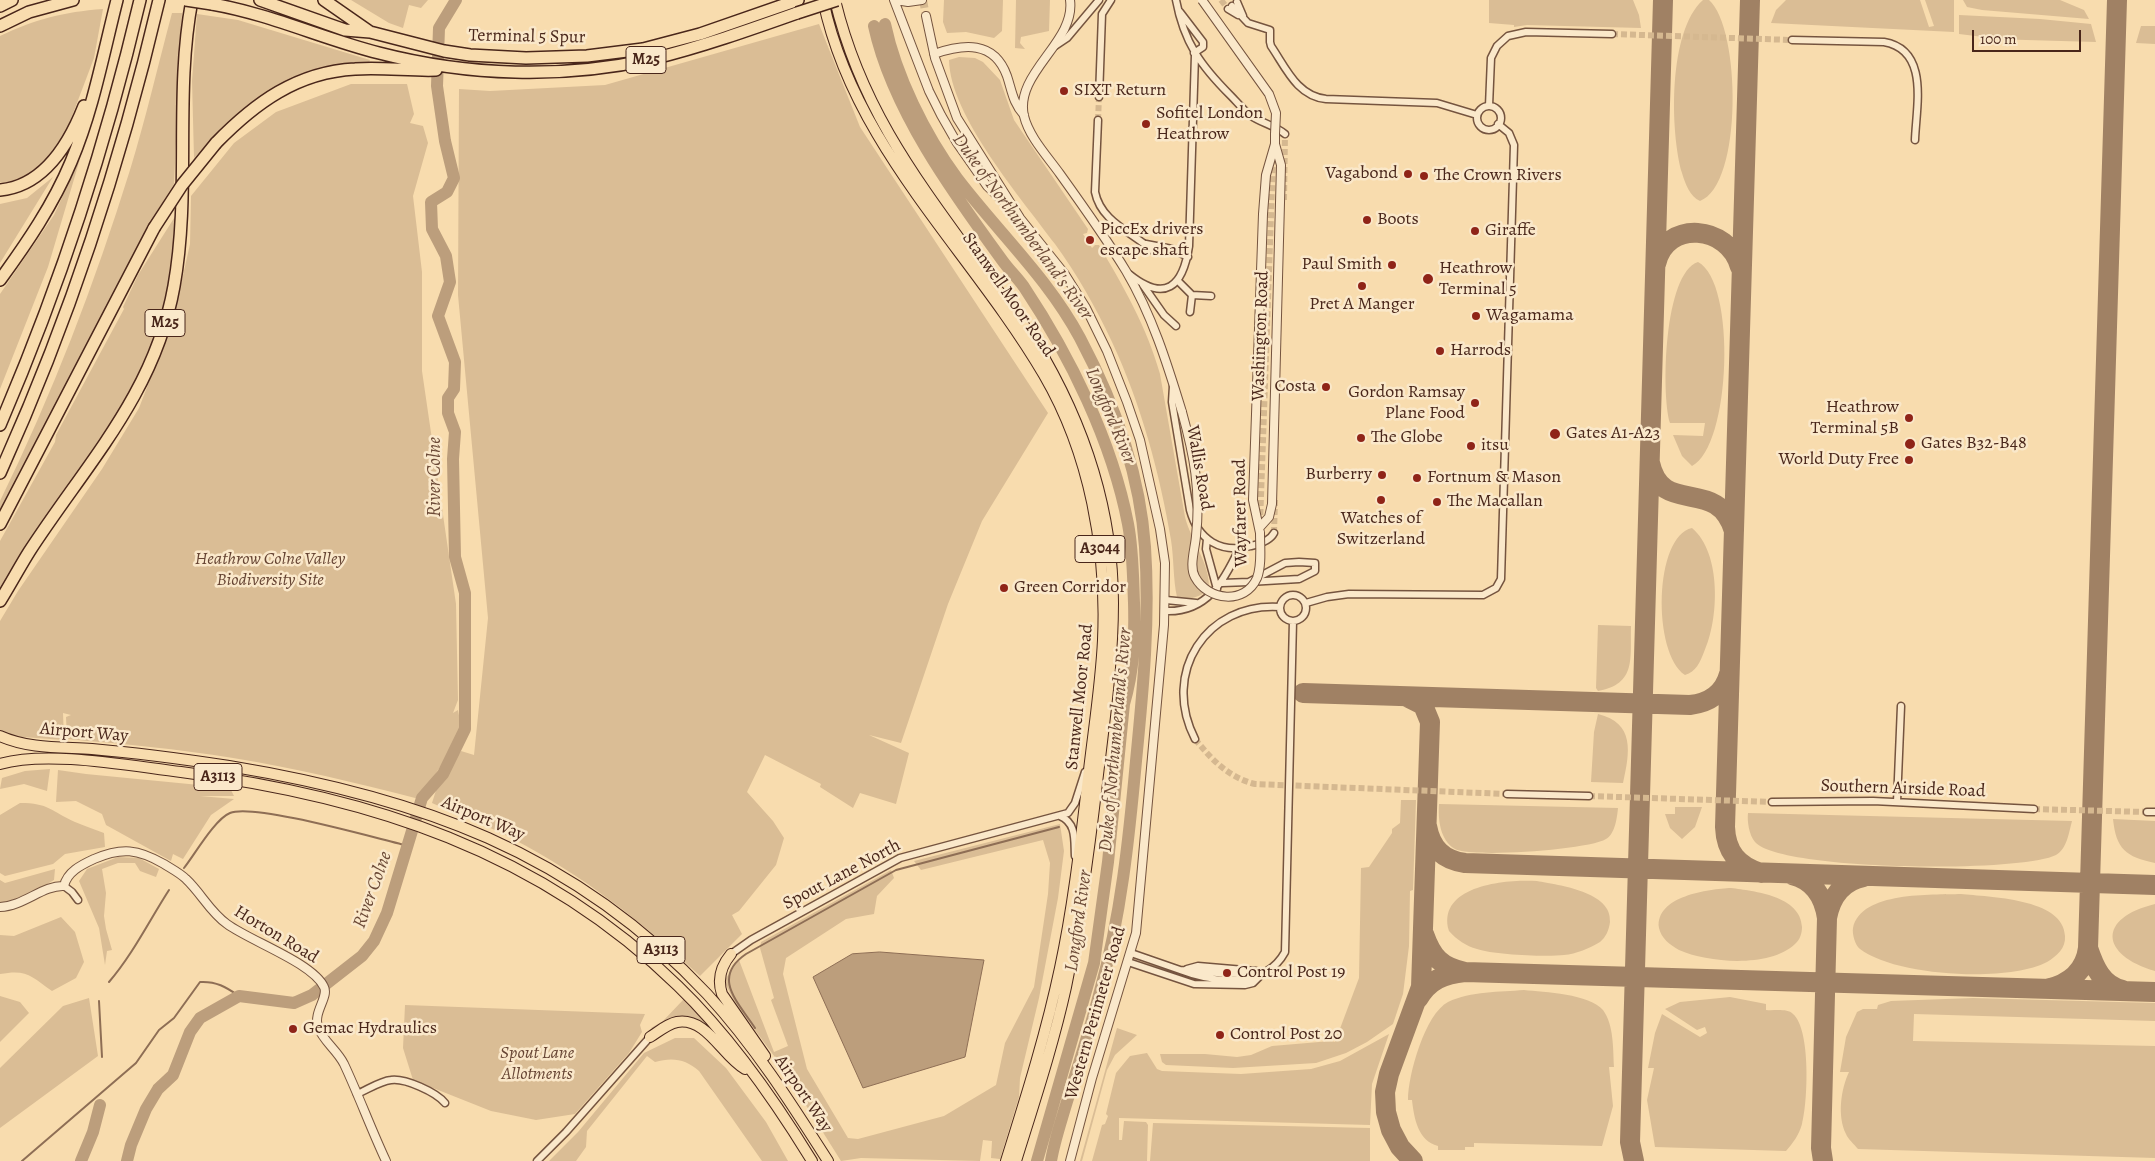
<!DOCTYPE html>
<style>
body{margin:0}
#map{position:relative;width:2155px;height:1161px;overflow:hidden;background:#f8dcae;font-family:Alegreya,serif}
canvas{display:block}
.scale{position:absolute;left:1972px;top:30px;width:109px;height:22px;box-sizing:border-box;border:2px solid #49261a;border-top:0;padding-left:6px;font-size:15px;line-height:18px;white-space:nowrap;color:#49261a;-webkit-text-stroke:4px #fae8ca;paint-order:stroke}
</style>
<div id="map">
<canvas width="2155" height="1161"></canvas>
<div class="scale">100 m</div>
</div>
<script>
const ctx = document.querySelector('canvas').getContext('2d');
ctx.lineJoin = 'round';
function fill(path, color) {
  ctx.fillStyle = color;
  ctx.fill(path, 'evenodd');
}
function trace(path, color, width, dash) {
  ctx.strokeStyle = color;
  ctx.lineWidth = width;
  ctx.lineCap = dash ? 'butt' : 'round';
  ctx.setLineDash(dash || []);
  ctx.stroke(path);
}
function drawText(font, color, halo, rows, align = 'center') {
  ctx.font = font + ' Alegreya,serif';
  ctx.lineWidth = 5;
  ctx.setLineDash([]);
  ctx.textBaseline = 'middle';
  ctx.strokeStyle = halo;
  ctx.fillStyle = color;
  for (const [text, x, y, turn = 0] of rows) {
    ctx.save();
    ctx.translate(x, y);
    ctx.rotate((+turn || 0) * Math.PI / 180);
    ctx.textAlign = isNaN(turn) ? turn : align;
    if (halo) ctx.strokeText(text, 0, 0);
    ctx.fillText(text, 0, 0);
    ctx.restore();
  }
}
fill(new Path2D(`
 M351 0H428L421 8 409 5 403 28 389 23Z
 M944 0H1003L1002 31 994 38 966 32 947 33 943 22Z
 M1016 0H1050L1049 31 1021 37 1020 43 1025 49 1015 48Z
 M1489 0H1633L1639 15 1641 28 1527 25 1514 27V25L1489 23Z
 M1703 0H1709C1741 28 1743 185 1700 201 1690 197 1685 183 1682 173 1670 131 1668 31 1703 0Z
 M1786 0H1920L1929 27 1934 26 1925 0H1954V32L1771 23 1776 10Z
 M1963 0H2060L2084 10 2089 19 1982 10 1967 7Z
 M103 9 94 58 66 132 37 171 6 183 0 182V36C36 19 63 12 103 9Z
 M172 13H182L174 184 146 229 70 380 0 510V501C52 395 95 283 130 170 146 118 158 65 172 13Z
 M197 14 238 20 370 60 368 65 331 66 282 84 249 105 194 158 192 81Z
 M1959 15 2040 19 2091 24 2096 42 1992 39V38L1959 34Z
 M819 24 860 127 1048 413 982 521 948 604 901 743 869 735 909 753 896 804 860 793 853 808 820 787 821 784 765 755 747 792 773 821 784 838 776 865 739 911 732 915 742 934 700 976C642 922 584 876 513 839 487 825 459 815 432 803L438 784 461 751 474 755 488 618 458 295 459 89 490 91 605 85Z
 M2141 26H2155V44L2136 43Z
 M959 57 975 58 983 62 1000 80 1014 120 1088 229 1087 233 1083 234 1092 248 1095 245H1099C1123 286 1147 327 1160 374L1185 517C1191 541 1210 563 1209 589 1201 597 1188 601 1177 597 1173 579 1174 559 1171 540 1160 474 1141 404 1112 342 1096 308 1077 274 1055 244 1022 199 950 116 949 60Z
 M351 84H407L414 114 410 123 423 126 428 143 413 196 422 272V371L456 604 458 700 453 713 458 710 461 726 442 764 419 799C357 783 296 768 233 758 178 749 123 744 67 739L66 717 71 715 63 713 64 740 9 736 0 730V621L18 591 102 469 139 408 173 320 190 244 191 196 234 143 276 112Z
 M80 159 48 267 0 389V294L54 215Z
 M53 177 0 263V204L27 198Z
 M176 215C174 247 172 278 164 309 147 373 109 429 72 483 48 519 24 555 0 590V541L55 442 56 435 124 309 123 307 138 275Z
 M1698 262C1737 282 1731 447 1692 466L1682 456 1673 435 1703 436 1705 423H1670C1661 393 1664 273 1698 262Z
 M1692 528C1722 553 1719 620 1704 652 1700 662 1696 672 1685 675 1652 653 1654 536 1692 528Z
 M1598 625 1631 626C1630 658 1637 684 1598 691L1596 688Z
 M1598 714C1635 723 1630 752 1623 783L1591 782 1594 732Z
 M50 769 47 791 24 784 0 789 2 778 25 771Z
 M58 770 86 774 230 788 234 796H200L234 799 211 815 183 859 173 854 171 861 106 825 102 814 76 801 56 802Z
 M1401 800H1416L1413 890 1410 891 1409 946 1403 994 1393 1024 1367 1042 1346 1053 1316 1063 1233 1068 1166 1065 1162 1062 1160 1054H1205L1237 1057 1251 1055 1272 1046 1331 1041 1335 1042 1359 978 1361 868 1369 867 1392 833V829L1400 823Z
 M20 803C49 803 51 811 75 822 84 826 94 829 104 833L105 847 65 854 53 864 5 876 0 873V815Z
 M1439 804 1618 808C1617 818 1615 834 1606 839 1588 850 1472 858 1455 849 1440 840 1438 820 1439 804Z
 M1675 807H1702L1695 827 1682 839 1670 828 1665 814H1675Z
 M1748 813 2072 821C2069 832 2067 849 2056 855 2021 873 1780 871 1755 842 1749 835 1747 821 1748 813Z
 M2113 819 2155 821V863C2126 857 2116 849 2113 819Z
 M1060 824 1064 851 1058 898 1039 998 1020 1078 1019 1097 1000 1159 991 1158 992 1141 983 1140 980 1161 861 1158 841 1161 780 1064 735 1003 724 981 739 960 774 1052 788 1046 771 1000 774 998 760 948 761 942 891 870 894 878 877 896 874 914 846 919 786 958 783 974 807 1069 848 1138 858 1139 944 1116 996 1085 1005 1043 1034 987 1048 894 1050 863 1043 840 921 870 914 861Z
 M118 857 139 858 159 869 156 877 140 871 135 863H118L102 869 106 893 104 916 106 929 112 950 107 951 105 965 99 928 79 881 87 869Z
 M55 869 54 880 27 896 0 903V880L5 883Z
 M1537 881C1559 885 1613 892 1610 922 1609 930 1606 937 1600 942 1590 948 1576 954 1564 955 1547 957 1494 955 1477 949 1466 946 1457 940 1449 931 1436 885 1507 879 1537 881Z
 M1731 888C1754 891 1801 896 1802 927 1802 933 1800 940 1795 944 1770 968 1708 963 1679 950 1670 945 1661 938 1659 928 1655 896 1709 889 1731 888Z
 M1961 894C1988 897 2064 898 2065 936 2066 948 2057 956 2047 962 2007 983 1895 976 1860 949 1855 945 1852 934 1853 928 1861 891 1932 895 1961 894Z
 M2155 904V971C2100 955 2097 918 2155 904Z
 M61 917 75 932 84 962 76 978 52 991C31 976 27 969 0 974V935L14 936Z
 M1524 990C1544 992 1590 994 1603 1010 1614 1025 1613 1049 1614 1067H1609L1613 1106 1602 1146 1474 1143V1147H1465V1150H1438V1146C1418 1141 1414 1118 1412 1100H1408C1408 1075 1425 1014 1448 1002 1471 991 1500 992 1524 990Z
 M0 996 20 1002 29 1013 0 1042Z
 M1730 997 1766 1004V1010C1774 1011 1787 1008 1793 1014 1811 1029 1808 1103 1802 1124 1799 1135 1793 1143 1786 1151L1655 1147 1647 1100 1654 1068H1648L1655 1033 1662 1014 1700 1037 1707 1033 1705 1027 1697 1030 1665 1009 1680 1002Z
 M89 998 98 1056 0 1128V1068L63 1006Z
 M1973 998 2155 1003V1021L1914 1014 1913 1041 2155 1046V1158L1858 1149C1854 1144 1848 1139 1846 1134 1837 1116 1841 1089 1849 1072H1840L1846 1037 1857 1012 1863 1009H1877L1878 1005 1891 1001Z
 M683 1000H686L710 1025 709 1027C691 1014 673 1025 653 1030L651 1028 663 1021Z
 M405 1005 645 1014 640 1025 642 1032 629 1053 575 1114 536 1120 491 1111 413 1080 403 1048Z
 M1117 1028 1137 1035 1115 1055 1107 1070 1082 1161H1080Z
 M1389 1034 1372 1084 1370 1125 1119 1118V1140H1122L1124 1121 1146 1122 1148 1125 1147 1161H1092L1102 1125 1105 1124 1108 1116 1106 1114 1116 1073 1130 1056 1147 1053 1157 1069 1162 1071 1241 1074 1311 1069 1340 1061Z
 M675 1038H694L726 1068 766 1122 788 1161H762L699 1071C686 1059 672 1057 655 1062L647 1056 587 1131 586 1147 576 1161H549L578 1132 644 1053Z
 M1153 1123 1370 1128V1161H1150Z`), '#dabd95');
const water = new Path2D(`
 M880 952 984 960 965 1057 863 1088 813 977 852 954Z`);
fill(water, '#bc9e7c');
trace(water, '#8e6e55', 1);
trace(new Path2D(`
 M184 868C195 854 215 819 230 813 254 803 378 839 409 846
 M109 982C133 954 149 921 169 890
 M99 1001 102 1057
 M755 1028C738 1002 711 978 746 954L896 870 1059 827
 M22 1161 136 1063 159 1030 174 1018 200 982C216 981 226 987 239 996`), '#8e6e55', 2);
trace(new Path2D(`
 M885 24C896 76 925 135 957 178 998 232 1048 278 1080 338 1114 402 1140 475 1145 547 1150 619 1143 690 1136 761 1129 838 1121 916 1100 991 1090 1030 1077 1069 1065 1108 1060 1125 1054 1143 1051 1161
 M874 26C892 109 953 193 1002 260 1009 270 1017 277 1024 287 1070 356 1112 441 1128 524 1133 550 1133 577 1134 603 1135 637 1134 671 1124 704L1108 862 1094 963 1037 1161
 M81 1161 93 1132 100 1105
 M127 1161 131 1145 146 1109 158 1089 173 1075 190 1032 200 1018 239 996 294 1003 312 995 362 956 374 941 387 913 422 798 443 774 465 729V593L455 557 453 459 455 432 448 413V398L454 389 455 362 438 316 450 282 446 256 432 229 431 202 447 192 454 178 445 141 437 86 439 28 456 0`), '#bc9e7c', 12);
trace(new Path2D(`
 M1750 0 1725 827C1726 852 1738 866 1761 873
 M1656 264C1666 219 1729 225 1740 267
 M1650 463C1662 518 1717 475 1734 531
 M1303 693 1690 705C1709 703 1724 693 1729 674
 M1407 697 1423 705 1430 722 1421 987 1389 1074 1385 1092 1386 1112 1391 1130 1400 1147 1413 1161
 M1427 826C1431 848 1443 860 1465 863L2155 885
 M1792 875C1813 880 1824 897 1827 918
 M1424 934C1432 957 1441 967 1465 972
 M2088 948C2094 966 2102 986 2123 990
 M2047 989C2069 984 2085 972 2088 948L2117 0
 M1418 999C1429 980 1444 974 1465 972L2155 992
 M1634 1161 1630 1142 1663 0
 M1823 1161 1821 1148 1827 918C1831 897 1842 881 1864 877`), '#a08164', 20);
trace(new Path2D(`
 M1221 0 1228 9
 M1612 34 1792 40
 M1098 120 1099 97
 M1284 200 1285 134
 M1260 524 1273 160
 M1274 533 1275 500
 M1195 739C1212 760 1228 777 1255 784L1507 794
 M1589 796 1772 802
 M2034 809 2147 812`), '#d5b890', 6, [6, 3]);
trace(new Path2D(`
 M923 0 926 16`), '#d5b890', 8, [8, 4]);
const minor = new Path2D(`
 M1176 0C1184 43 1201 66 1231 96 1237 102 1243 110 1250 115 1261 123 1274 125 1285 134
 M1237 2 1243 16
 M1232 6 1248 23 1270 30V42L1271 46C1286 68 1297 96 1326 99L1437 103 1477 115
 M1228 9 1238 15
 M1180 12 1203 42V47L1194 53
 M1792 40 1884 42C1930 50 1916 107 1915 140
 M1055 46 1067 38 1099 0
 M1099 97 1102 14 1111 0
 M1489 106 1491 58 1497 46 1508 36 1526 32 1612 34
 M1477 118a12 12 0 1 1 24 0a12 12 0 1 1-24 0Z
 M1098 120 1095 192C1101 222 1132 232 1153 251L1172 249
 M1146 244 1172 249 1188 257
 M1129 274C1165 303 1183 287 1189 246L1195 55
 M1178 281 1192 295 1190 312
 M1143 285 1164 315 1176 326
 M1192 295 1211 296
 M1173 386 1172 402 1190 510C1198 540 1221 554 1251 546 1260 544 1270 541 1274 533
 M1207 539 1206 549 1217 589
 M1299 562 1315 563V571L1299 579 1249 582 1285 563Z
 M1222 583 1249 582
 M1280 608a13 13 0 1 1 26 0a13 13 0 1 1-26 0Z
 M1166 600 1196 603
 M1306 603 1327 597 1349 594 1483 595 1496 588 1501 579 1514 145 1509 133 1498 124
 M1165 611C1207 613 1224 581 1239 549
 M1195 739C1161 673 1206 602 1280 607
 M1507 794 1589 796
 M1772 802 1873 801 2034 809
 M1897 802 1901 706
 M2147 812H2155
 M1060 816C1077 823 1074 841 1075 856
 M64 886 72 892 78 900
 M1131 953 1180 970 1229 974 1256 973
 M731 954 751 940 900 858 1068 813 1075 803 1085 772
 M1128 962 1194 984 1245 985 1253 983 1260 976
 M1187 969 1198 966 1256 971
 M1180 970C1214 983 1265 989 1285 952L1293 621
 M357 1094C367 1090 380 1081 391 1080 405 1078 436 1092 445 1103
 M537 1161 566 1132 650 1037`);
const tertiary = new Path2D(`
 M894 0 929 91 941 115 957 143 987 186 1013 211
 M896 0 908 2 922 0
 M1070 0C1076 42 1014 73 1024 116 1029 137 1048 157 1060 174 1083 206 1106 238 1126 271 1152 315 1167 363 1182 412
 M926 16 935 58 957 118 1020 218 1064 273 1086 308 1107 351 1127 402 1140 440 1160 529 1165 563 1164 625 1136 933 1092 1078 1070 1161
 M934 54C963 44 994 40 1007 76 1012 91 1013 103 1024 115
 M1260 527 1269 517 1272 504 1281 165 1275 144
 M1260 533 1253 500 1263 214 1266 175 1275 144V134
 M0 907C24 906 43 885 64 886 67 872 81 865 94 859 122 847 138 849 164 864 172 869 180 873 186 879 201 893 210 912 227 924 250 941 313 963 324 987 329 997 313 1012 318 1027 323 1041 337 1050 344 1064 359 1096 371 1129 386 1161`);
const primary = new Path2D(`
 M823 0C854 148 970 249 1044 375 1090 454 1107 549 1103 640 1101 683 1094 727 1089 770 1081 837 1074 903 1060 968 1046 1034 1026 1097 1006 1161
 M835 0C861 108 916 179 980 267 999 292 1019 316 1035 342 1083 421 1113 510 1113 603 1113 663 1104 723 1097 783 1089 852 1080 919 1066 987 1053 1046 1034 1103 1016 1161`);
const trunk = new Path2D(`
 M0 736C29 749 61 747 92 749 138 753 183 759 229 766 417 797 573 851 707 994 754 1045 791 1103 828 1161
 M0 764C48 750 130 766 181 772 369 796 540 851 678 986 731 1037 774 1099 812 1161
 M731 954C721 966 717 979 722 994L765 1056
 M650 1037C658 1032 667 1024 677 1022 707 1017 722 1056 745 1069`);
const motorway = new Path2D(`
 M260 0 345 30 370 32 444 51 470 55 526 58 587 56 643 49 700 34 798 0
 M324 0 370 32
 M212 4C270 14 323 39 379 53 468 76 562 79 652 59 701 47 749 30 797 13
 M0 6 12 0
 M0 26 29 12 73 0
 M216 143C255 103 297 72 355 69 382 67 410 71 436 70
 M0 190C44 186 69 144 84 106
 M0 280C27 243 53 205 71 162 93 110 103 55 117 0
 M0 425C59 288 106 145 140 0
 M0 473C69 321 121 162 159 0
 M0 524 154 228
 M0 601C10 585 19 568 29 552 86 464 155 394 174 286 191 191 174 95 192 0`);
trace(minor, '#75543f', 9);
trace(tertiary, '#75543f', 10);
trace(primary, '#49261a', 12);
trace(trunk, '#49261a', 12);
trace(motorway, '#49261a', 14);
trace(minor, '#fae8ca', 6);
trace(tertiary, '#fae8ca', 8);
trace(primary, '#f8dcae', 10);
trace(trunk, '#f8dcae', 10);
trace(motorway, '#f8dcae', 11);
const tertiaryBridge = new Path2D(`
 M1202 0 1269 94 1276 113 1275 134
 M1182 412C1194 455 1201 491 1196 536 1195 549 1189 566 1195 577 1208 601 1245 605 1257 578 1262 565 1260 547 1260 533`);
const motorwayBridge = new Path2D(`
 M186 0 212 4
 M797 13 837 0
 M154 228 182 185 216 143`);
trace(tertiaryBridge, '#75543f', 10, []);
trace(motorwayBridge, '#49261a', 14, []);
trace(tertiaryBridge, '#fae8ca', 8);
trace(motorwayBridge, '#f8dcae', 11);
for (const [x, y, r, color] of [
 [1064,91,5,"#8f2418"],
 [1146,124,5,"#8f2418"],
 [1408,174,5,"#8f2418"],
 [1424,176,5,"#8f2418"],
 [1367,220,5,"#8f2418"],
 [1475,231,5,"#8f2418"],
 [1090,240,5,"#8f2418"],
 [1392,265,5,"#8f2418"],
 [1428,279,6,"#8f2418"],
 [1362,286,5,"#8f2418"],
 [1476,316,5,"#8f2418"],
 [1440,351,5,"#8f2418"],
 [1326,387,5,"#8f2418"],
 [1475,403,5,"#8f2418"],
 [1909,418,5,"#8f2418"],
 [1555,434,6,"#8f2418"],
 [1361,438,5,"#8f2418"],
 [1910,444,6,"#8f2418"],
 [1471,446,5,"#8f2418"],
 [1909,460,5,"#8f2418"],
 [1382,475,5,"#8f2418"],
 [1417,478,5,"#8f2418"],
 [1381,500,5,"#8f2418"],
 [1437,502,5,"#8f2418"],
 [1004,588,5,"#8f2418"],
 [1227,973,5,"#8f2418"],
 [293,1029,5,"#8f2418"],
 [1220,1035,5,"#8f2418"]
]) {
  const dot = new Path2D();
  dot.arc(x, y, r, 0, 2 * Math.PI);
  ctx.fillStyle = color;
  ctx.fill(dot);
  trace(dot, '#fae8ca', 2);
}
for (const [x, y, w] of [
 [646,60,40],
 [165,323,40],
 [1100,549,50],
 [218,777,48],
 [661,950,48]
]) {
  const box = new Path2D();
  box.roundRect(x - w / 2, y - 13.5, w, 27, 4);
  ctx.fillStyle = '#fae8ca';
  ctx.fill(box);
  trace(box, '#49261a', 1);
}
drawText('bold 16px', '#49261a', null, [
 ["M25",646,60],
 ["M25",165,323],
 ["A3044",1100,549],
 ["A3113",218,777],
 ["A3113",661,950]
]);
drawText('18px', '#49261a', '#fae8ca', [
 ["Terminal 5 Spur",527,37,1],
 ["Stanwell Moor Road",1008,295,55],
 ["Washington Road",1261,336,-88],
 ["Wallis Road",1199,468,80],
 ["Wayfarer Road",1241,513,-91],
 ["Stanwell Moor Road",1080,697,-84],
 ["Airport Way",84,733,5],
 ["Southern Airside Road",1903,789,2],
 ["Airport Way",483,819,23],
 ["Spout Lane North",842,875,-28],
 ["Horton Road",276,935,31],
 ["Western Perimeter Road",1096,1013,-74],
 ["Airport Way",803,1094,56]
]);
drawText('18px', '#49261a', '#fae8ca', [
 ["SIXT Return",1074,91],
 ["Sofitel London",1156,114],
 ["Heathrow",1156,135],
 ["Vagabond",1398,174,"right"],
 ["The Crown Rivers",1434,176],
 ["Boots",1377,220],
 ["PiccEx drivers",1100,230],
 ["escape shaft",1100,251],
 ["Giraffe",1485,231],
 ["Paul Smith",1382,265,"right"],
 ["Heathrow",1439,269],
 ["Terminal 5",1439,290],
 ["Pret A Manger",1362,305,"center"],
 ["Wagamama",1486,316],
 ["Harrods",1450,351],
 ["Costa",1316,387,"right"],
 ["Gordon Ramsay",1465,393,"right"],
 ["Plane Food",1465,414,"right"],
 ["Heathrow",1899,408,"right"],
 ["Terminal 5B",1899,429,"right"],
 ["Gates A1-A23",1566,434],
 ["The Globe",1371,438],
 ["Gates B32-B48",1921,444],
 ["itsu",1481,446],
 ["World Duty Free",1899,460,"right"],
 ["Burberry",1372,475,"right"],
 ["Fortnum & Mason",1427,478],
 ["The Macallan",1447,502],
 ["Watches of",1381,519,"center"],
 ["Switzerland",1381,540,"center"],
 ["Green Corridor",1014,588],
 ["Control Post 19",1237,973],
 ["Gemac Hydraulics",303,1029],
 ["Control Post 20",1230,1035]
], 'left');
drawText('italic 18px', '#643', '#fae8ca', [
 ["Heathrow Colne Valley",270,560],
 ["Biodiversity Site",270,581],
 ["Spout Lane",537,1054],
 ["Allotments",537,1075]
]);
drawText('italic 19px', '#6c4a37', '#fae8ca', [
 ["Duke of Northumberland's River",1022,227,54],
 ["Longford River",1110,416,67],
 ["River Colne",435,477,-90],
 ["Duke of Northumberland's River",1116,740,-85],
 ["River Colne",373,890,-70],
 ["Longford River",1079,921,-82]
]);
</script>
